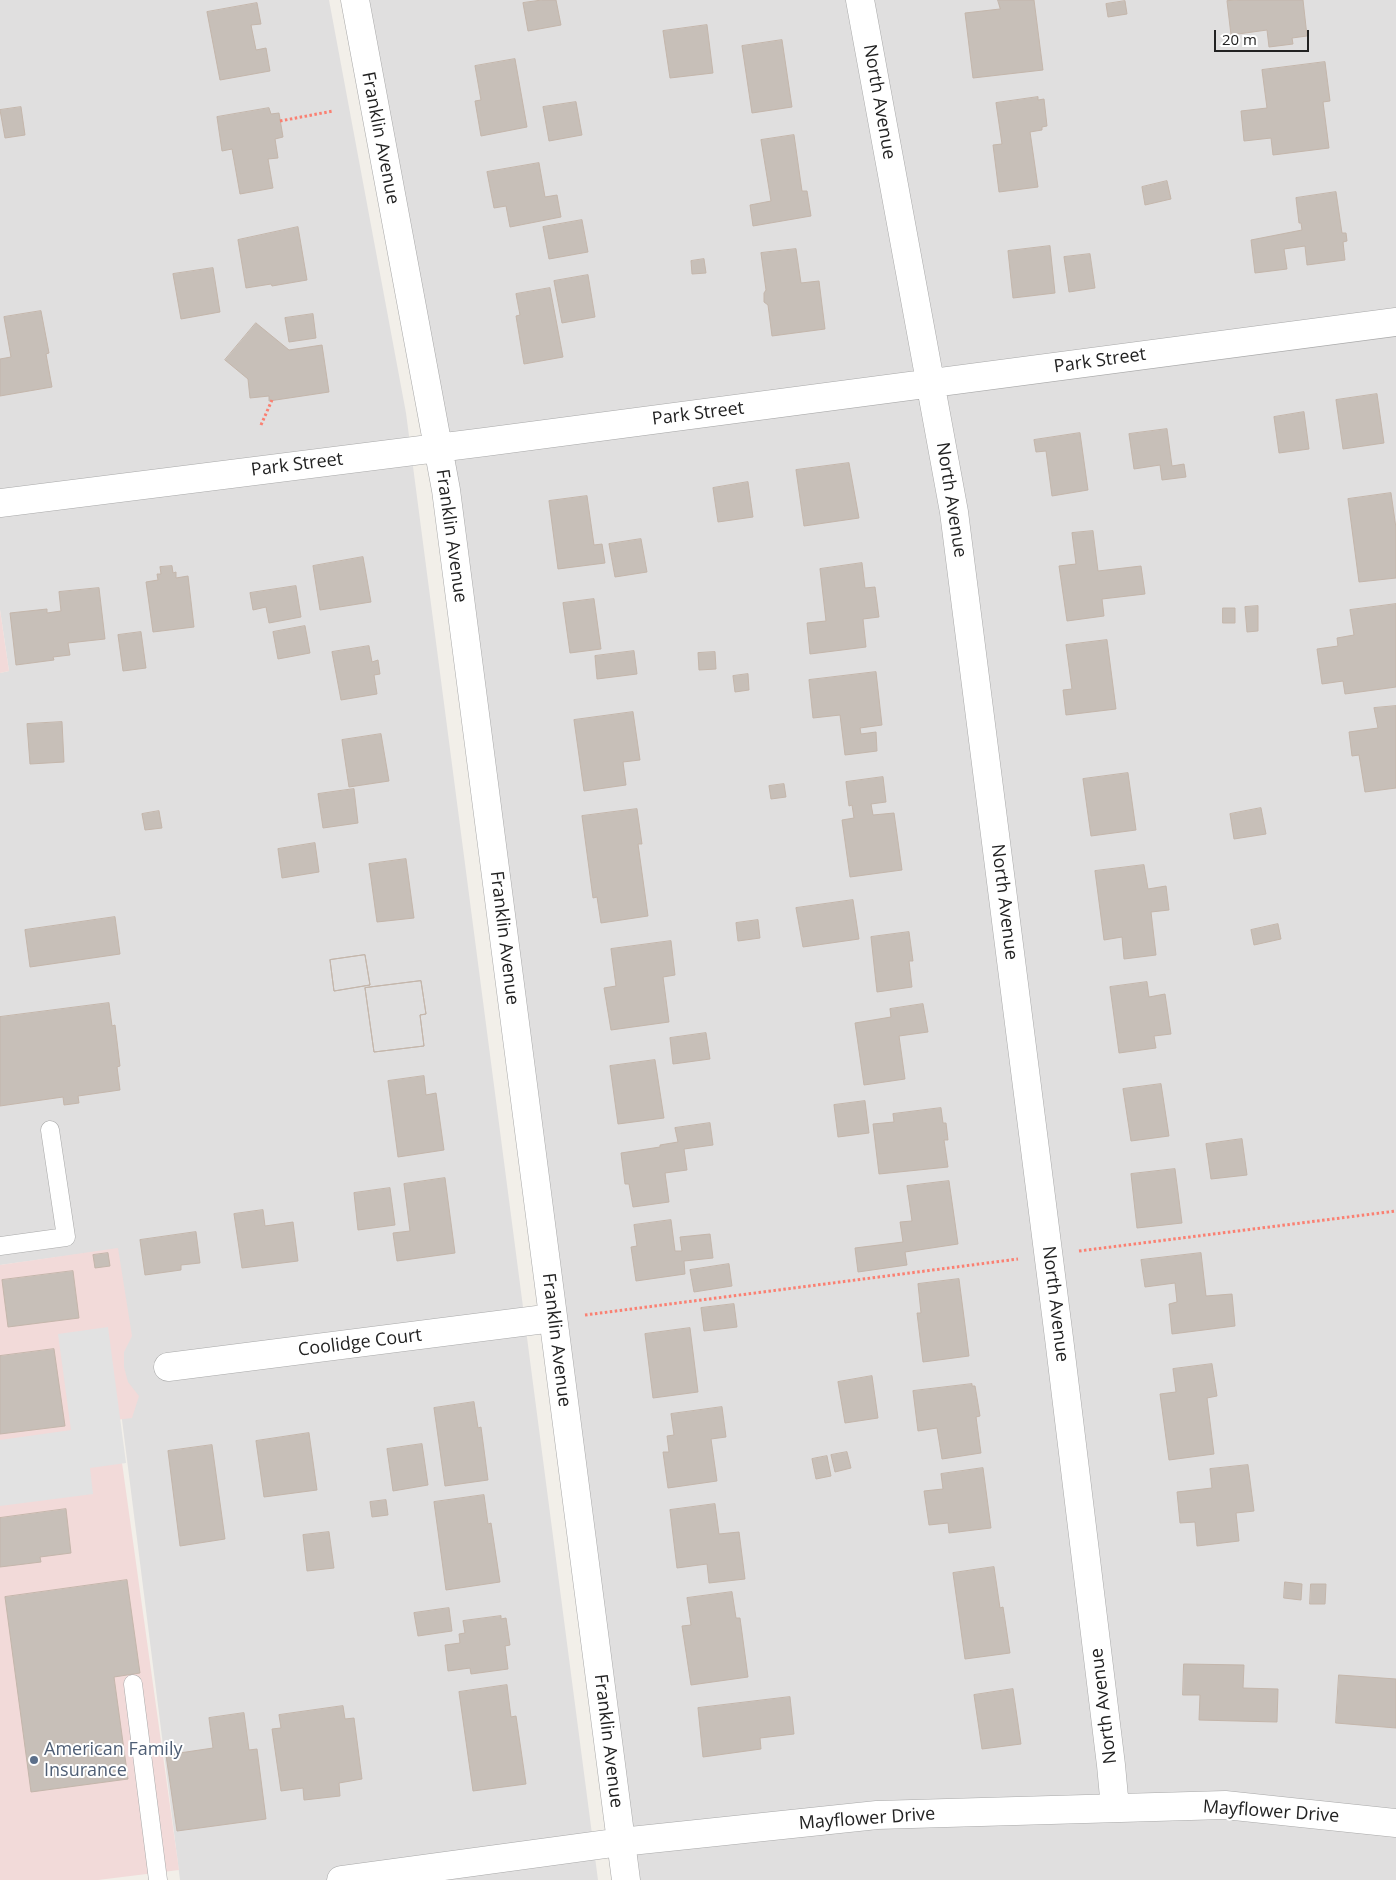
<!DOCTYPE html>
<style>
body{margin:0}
#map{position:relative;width:1396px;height:1880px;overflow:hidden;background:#f2efe9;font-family:"Open Sans",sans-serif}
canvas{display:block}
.scale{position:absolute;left:1214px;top:30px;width:95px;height:22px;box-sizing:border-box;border:2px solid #222;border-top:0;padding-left:6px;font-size:15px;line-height:18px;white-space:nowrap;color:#222;-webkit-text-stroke:4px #fff;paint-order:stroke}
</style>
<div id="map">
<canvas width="1396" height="1880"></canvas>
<div class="scale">20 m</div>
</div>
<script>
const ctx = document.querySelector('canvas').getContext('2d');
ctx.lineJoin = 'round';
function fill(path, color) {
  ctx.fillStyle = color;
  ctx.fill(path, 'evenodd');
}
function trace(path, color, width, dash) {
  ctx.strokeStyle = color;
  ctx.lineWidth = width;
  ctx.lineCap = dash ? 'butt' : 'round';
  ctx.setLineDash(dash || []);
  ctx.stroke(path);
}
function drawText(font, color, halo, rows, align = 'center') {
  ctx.font = font + ' "Open Sans",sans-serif';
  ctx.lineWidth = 4;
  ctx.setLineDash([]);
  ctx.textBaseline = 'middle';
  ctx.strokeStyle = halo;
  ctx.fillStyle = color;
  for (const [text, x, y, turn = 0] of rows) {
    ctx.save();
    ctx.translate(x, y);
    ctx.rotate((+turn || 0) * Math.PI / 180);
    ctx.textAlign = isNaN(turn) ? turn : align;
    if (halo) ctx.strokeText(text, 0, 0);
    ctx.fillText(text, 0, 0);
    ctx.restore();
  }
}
fill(new Path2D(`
 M0 0H329L406 413 598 1880H180L122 1420 115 1330 102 1251 0 1265V673L9 671 0 610Z
 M355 0H1396V1880H626L446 490Z`), '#e0dfdf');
fill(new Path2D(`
 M0 610 9 671 0 673Z
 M118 1248 132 1336 124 1352V1367L128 1382 139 1396 132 1418 116 1420 179 1870 98 1880H0V1265Z`), '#f2dad9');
fill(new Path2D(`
 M108 1327 126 1463 90 1468 93 1494 0 1506V1440L71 1430 58 1334Z`), '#e2e2e2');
const building = new Path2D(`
 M542 0H556L561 25 528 31 523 3Z
 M998 0H1034L1043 70 973 78 965 13 1000 9Z
 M1239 0H1303L1307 36 1292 38 1293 44 1269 47 1267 30 1231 35 1227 1Z
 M1125 1 1127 14 1108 17 1106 4Z
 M257 3 261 24 251 25 256 50 266 48 270 71 220 80 207 12Z
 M707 25 713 73 670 78 663 31Z
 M782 40 792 107 752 113 742 46Z
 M515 59 527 127 481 136 475 101 481 100 475 66Z
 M1325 62 1330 101 1323 102 1329 148 1273 155 1271 138 1244 141 1241 111 1267 108 1262 70Z
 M1038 97V100L1044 99 1047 126 1042 127V130L1030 132 1038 187 999 192 993 145 1002 144 996 103Z
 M576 102 582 135 549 141 543 107Z
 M21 107 25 135 5 138 0 110Z
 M269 108 271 114 279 113 283 137 275 139 278 158 268 159 273 188 240 194 232 149 222 151 217 117Z
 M794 135 802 191H807L811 216 753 226 750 205 771 201 761 140Z
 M539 163 545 197 557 195 561 217 510 227 506 206 494 208 487 172Z
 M1167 181 1171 199 1145 205 1142 187Z
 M1336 192 1342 233H1346L1347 241 1343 242 1345 260 1307 265 1305 246 1284 249 1287 269 1255 273 1251 240 1302 230 1301 223H1299L1296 198Z
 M582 220 588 252 549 259 543 227Z
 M298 227 307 280 272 286 271 284 246 288 238 240Z
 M1050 246 1055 293 1013 298 1008 251Z
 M796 249 801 283 819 281 825 329 772 336 768 305 764 302V293L766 290 761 253Z
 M1090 254 1095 288 1069 292 1064 257Z
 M704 259 706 273 692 274 691 261Z
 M213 268 220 312 181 319 173 274Z
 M588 275 595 317 562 323 554 281Z
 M550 288 563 357 524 364 516 316 520 315 516 294Z
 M41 311 49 353 46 354 52 387 0 396V359L11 357 4 317Z
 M313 314 316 338 289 342 285 318Z
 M256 323 289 350 322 345 329 392 269 401V396L250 398 248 379 225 360Z
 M1377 394 1384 443 1343 449 1336 400Z
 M1304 412 1309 449 1279 453 1274 417Z
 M1167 429 1172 466 1184 464 1186 477 1162 480 1160 465 1134 469 1129 434Z
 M1080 433 1088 490 1052 496 1046 451 1036 452 1034 440Z
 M849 463 859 518 804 526 796 470Z
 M748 482 753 517 718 522 713 488Z
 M1391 493 1396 528V578L1359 582 1348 499Z
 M587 496 594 545 602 544 605 563 558 569 549 501Z
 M1093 531 1098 571 1141 566 1145 594 1102 599 1104 616 1067 621 1059 566 1076 564 1072 533Z
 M641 539 647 572 615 577 609 544Z
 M363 557 371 602 320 610 313 566Z
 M862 563 865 588 875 587 879 617 863 619 866 647 810 654 807 623 826 621 820 569Z
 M172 566 173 573 176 572V578L188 576 194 627 153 632 146 582 158 580 157 574H161L160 567Z
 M296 586 301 617 269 623 266 607 253 610 250 593Z
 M99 588 105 639 68 643 70 655 53 657 54 660 16 665 10 613 47 609V613L61 611 59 592Z
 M594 599 601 649 570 653 563 603Z
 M1396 604V687L1345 694 1343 681 1322 684 1317 649 1338 646 1337 638 1354 635 1350 610Z
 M1258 606V631L1247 632 1245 607Z
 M1223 608H1235V623H1223Z
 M305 626 310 653 278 659 273 632Z
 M141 632 146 668 123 671 118 635Z
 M1107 640 1116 709 1066 715 1063 690 1072 689 1066 645Z
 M369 646 372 662 378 660 380 674 374 675 377 694 341 700 332 652Z
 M634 651 637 674 597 679 595 656Z
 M715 652 716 669 699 670 698 653Z
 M876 672 882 725 860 728 861 734 876 732 877 751 845 755 840 715 813 718 809 680Z
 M748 674 749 690 735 692 733 676Z
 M1396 706V788L1365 792 1359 755 1352 756 1349 732 1378 728 1374 708Z
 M633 712 640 760 623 762 626 785 584 791 574 720Z
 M62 722 64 762 30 764 27 724Z
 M381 734 389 781 349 787 342 740Z
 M1128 773 1136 830 1091 836 1083 779Z
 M883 777 886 802 871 804 873 815 894 813 902 870 850 877 842 820 854 818 852 805 849 806 846 782Z
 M784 784 786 797 771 799 769 786Z
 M354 789 358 823 323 828 318 794Z
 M1261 808 1266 834 1234 839 1230 814Z
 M637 809 642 844H638L648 916 601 923 597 897 593 898 582 816Z
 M159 811 162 828 145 830 142 814Z
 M315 843 319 872 282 878 278 849Z
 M406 859 414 918 377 922 369 864Z
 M1144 865 1148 889 1166 886 1169 910 1151 912 1156 955 1124 959 1122 937 1104 940 1095 871Z
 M853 900 859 939 803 947 796 908Z
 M115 917 120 954 30 967 25 930Z
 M758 920 760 938 738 941 736 923Z
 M1278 924 1281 939 1254 945 1251 930Z
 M909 932 913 961H909L912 987 877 992 871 937Z
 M671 941 675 975 663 977 669 1022 611 1030 604 988 616 986 611 949Z
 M365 955 370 985 334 991 330 960Z
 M365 955 370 985 334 991 330 960Z
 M421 981 426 1014 420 1015 424 1046 374 1052 365 988Z
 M421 981 426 1014 420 1015 424 1046 374 1052 365 988Z
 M1147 982 1149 997 1165 994 1171 1034 1154 1036 1156 1048 1119 1053 1110 987Z
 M109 1003 112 1026 115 1025 120 1066 117 1067 120 1090 78 1096 79 1103 64 1105 63 1097 0 1106V1017Z
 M923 1004 928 1032 899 1036 905 1079 864 1085 855 1023 891 1017 890 1009Z
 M706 1033 710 1059 673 1064 670 1038Z
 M655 1060 664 1118 618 1124 610 1066Z
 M424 1076 426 1095 436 1093 444 1150 398 1157 388 1081Z
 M1161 1084 1169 1136 1131 1141 1123 1089Z
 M865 1101 869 1133 838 1137 834 1105Z
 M941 1108 943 1123H946L948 1140H944L948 1167 879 1174 873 1124 894 1122 893 1114Z
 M710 1123 713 1145 684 1149 687 1170 665 1173 669 1202 633 1207 629 1184H625L621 1153 660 1147V1145L678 1142 675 1128Z
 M1242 1139 1247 1175 1211 1179 1206 1144Z
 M1175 1169 1182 1223 1137 1228 1131 1174Z
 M445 1178 455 1253 397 1261 393 1233 410 1231 404 1184Z
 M949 1181 958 1244 905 1252 907 1265 858 1272 855 1248 903 1242 900 1222 912 1221 907 1186Z
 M390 1188 395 1225 358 1230 354 1193Z
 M263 1210 265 1226 293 1222 298 1261 242 1268 234 1214Z
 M671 1220 675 1251H682L680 1237 710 1234 713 1258 684 1261 685 1274 636 1281 631 1247 637 1246 634 1225Z
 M196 1232 200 1263 181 1265V1270L145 1275 140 1240Z
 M108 1253 110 1266 95 1268 93 1255Z
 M1201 1253 1206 1296 1232 1294 1235 1326 1172 1334 1169 1304 1177 1302 1175 1283 1145 1287 1141 1260Z
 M729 1264 732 1286 694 1292 690 1270Z
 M73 1271 79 1318 8 1327 2 1280Z
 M959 1279 969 1356 923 1362 917 1313H921L918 1284Z
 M734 1304 737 1327 704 1331 701 1308Z
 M690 1328 698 1392 653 1398 645 1334Z
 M54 1349 65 1426 0 1434V1356Z
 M1212 1364 1217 1396 1207 1398 1214 1454 1169 1460 1160 1394 1176 1392 1173 1369Z
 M872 1376 878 1418 845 1423 838 1382Z
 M972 1384V1386H975L980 1416 976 1417 981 1453 942 1459 937 1428 918 1431 913 1391Z
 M474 1402 478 1428 481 1427 488 1480 445 1486 434 1408Z
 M722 1407 726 1437 711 1439 717 1481 668 1488 663 1452H669L667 1436 674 1435 671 1414Z
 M309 1433 317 1490 264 1497 256 1441Z
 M422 1444 428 1485 393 1491 387 1449Z
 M212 1445 225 1539 180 1546 168 1451Z
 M847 1452 851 1468 835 1472 831 1455Z
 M827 1456 831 1476 816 1479 812 1459Z
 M1248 1465 1254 1511 1236 1513 1239 1541 1197 1546 1195 1522 1180 1523 1177 1492 1212 1488 1210 1469Z
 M983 1468 991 1528 949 1533 948 1523 929 1525 924 1491 943 1489 941 1474Z
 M484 1495 488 1524 491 1523 500 1582 446 1590 434 1502Z
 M386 1500 388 1515 372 1517 370 1502Z
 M715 1504 719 1534 739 1532 745 1579 709 1583 707 1564 677 1568 670 1510Z
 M66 1509 71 1553 40 1557 41 1562 0 1567V1518Z
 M329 1532 334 1568 307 1571 303 1535Z
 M994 1567 1000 1608 1003 1607 1010 1653 965 1659 953 1573Z
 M127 1580 140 1673 114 1677 128 1779 31 1792 5 1597Z
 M1285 1582 1302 1584 1301 1600 1284 1598Z
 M1311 1584H1326L1325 1604H1310Z
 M732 1592 736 1618H740L748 1677 691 1685 682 1626 691 1625 687 1598Z
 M449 1608 452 1631 418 1636 414 1613Z
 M501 1616V1619L506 1618 510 1645 505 1646 508 1669 471 1674 470 1668 448 1671 445 1645 460 1643 459 1634 465 1633 463 1621Z
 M1184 1664 1244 1665 1243 1688 1278 1689 1277 1722 1199 1720 1200 1695H1183Z
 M1339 1675 1396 1679V1728L1336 1723Z
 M507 1685 511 1717 516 1716 526 1784 473 1791 459 1692Z
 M1013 1689 1021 1744 982 1749 974 1695Z
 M790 1697 794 1734 760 1738 761 1749 703 1757 698 1708Z
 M343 1706 345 1719 354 1718 362 1779 339 1783 340 1796 304 1800 303 1788 281 1791 272 1729 281 1728 279 1715Z
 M244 1713 249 1750 257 1749 266 1819 177 1831 166 1755 213 1748 209 1718Z`);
fill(building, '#c7bfb8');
trace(building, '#c4b6ab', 1);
const service = new Path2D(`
 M0 1246 66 1237 50 1130
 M133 1684 158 1880`);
const minor = new Path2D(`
 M355 0 446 490 626 1880
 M860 0 954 512 1059 1338 1111 1765 1115 1808
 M0 503 485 442 1396 322
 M168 1367 553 1318
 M341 1880 621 1842 877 1815 1225 1805 1396 1823`);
trace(service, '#a9a9a9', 19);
trace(minor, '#a9a9a9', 29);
trace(new Path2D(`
 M280 121 333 111
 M261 425 272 400
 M1079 1251 1396 1211
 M585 1315 1018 1259`), '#fa8072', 3, [2.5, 2.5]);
trace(service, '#fff', 18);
trace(minor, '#fff', 28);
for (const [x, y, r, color] of [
 [34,1760,5,"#5c6f8a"]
]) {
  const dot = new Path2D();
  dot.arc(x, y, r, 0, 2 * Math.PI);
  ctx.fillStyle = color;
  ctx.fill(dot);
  trace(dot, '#fff', 2);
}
drawText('18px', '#222', '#fff', [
 ["North Avenue",879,102,80],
 ["Franklin Avenue",380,138,79],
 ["Park Street",1100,361,-8],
 ["Park Street",698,414,-7],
 ["Park Street",297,465,-7],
 ["North Avenue",951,500,81],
 ["Franklin Avenue",451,536,82],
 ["North Avenue",1004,902,83],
 ["Franklin Avenue",504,938,83],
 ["North Avenue",1055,1304,83],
 ["Franklin Avenue",556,1340,83],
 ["Coolidge Court",360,1343,-7],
 ["North Avenue",1104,1706,-97],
 ["Franklin Avenue",608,1741,83],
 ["Mayflower Drive",1271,1812,4],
 ["Mayflower Drive",867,1819,-4]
]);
drawText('18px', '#4e5e75', '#fff', [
 ["American Family",44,1750],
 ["Insurance",44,1771]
], 'left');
</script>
